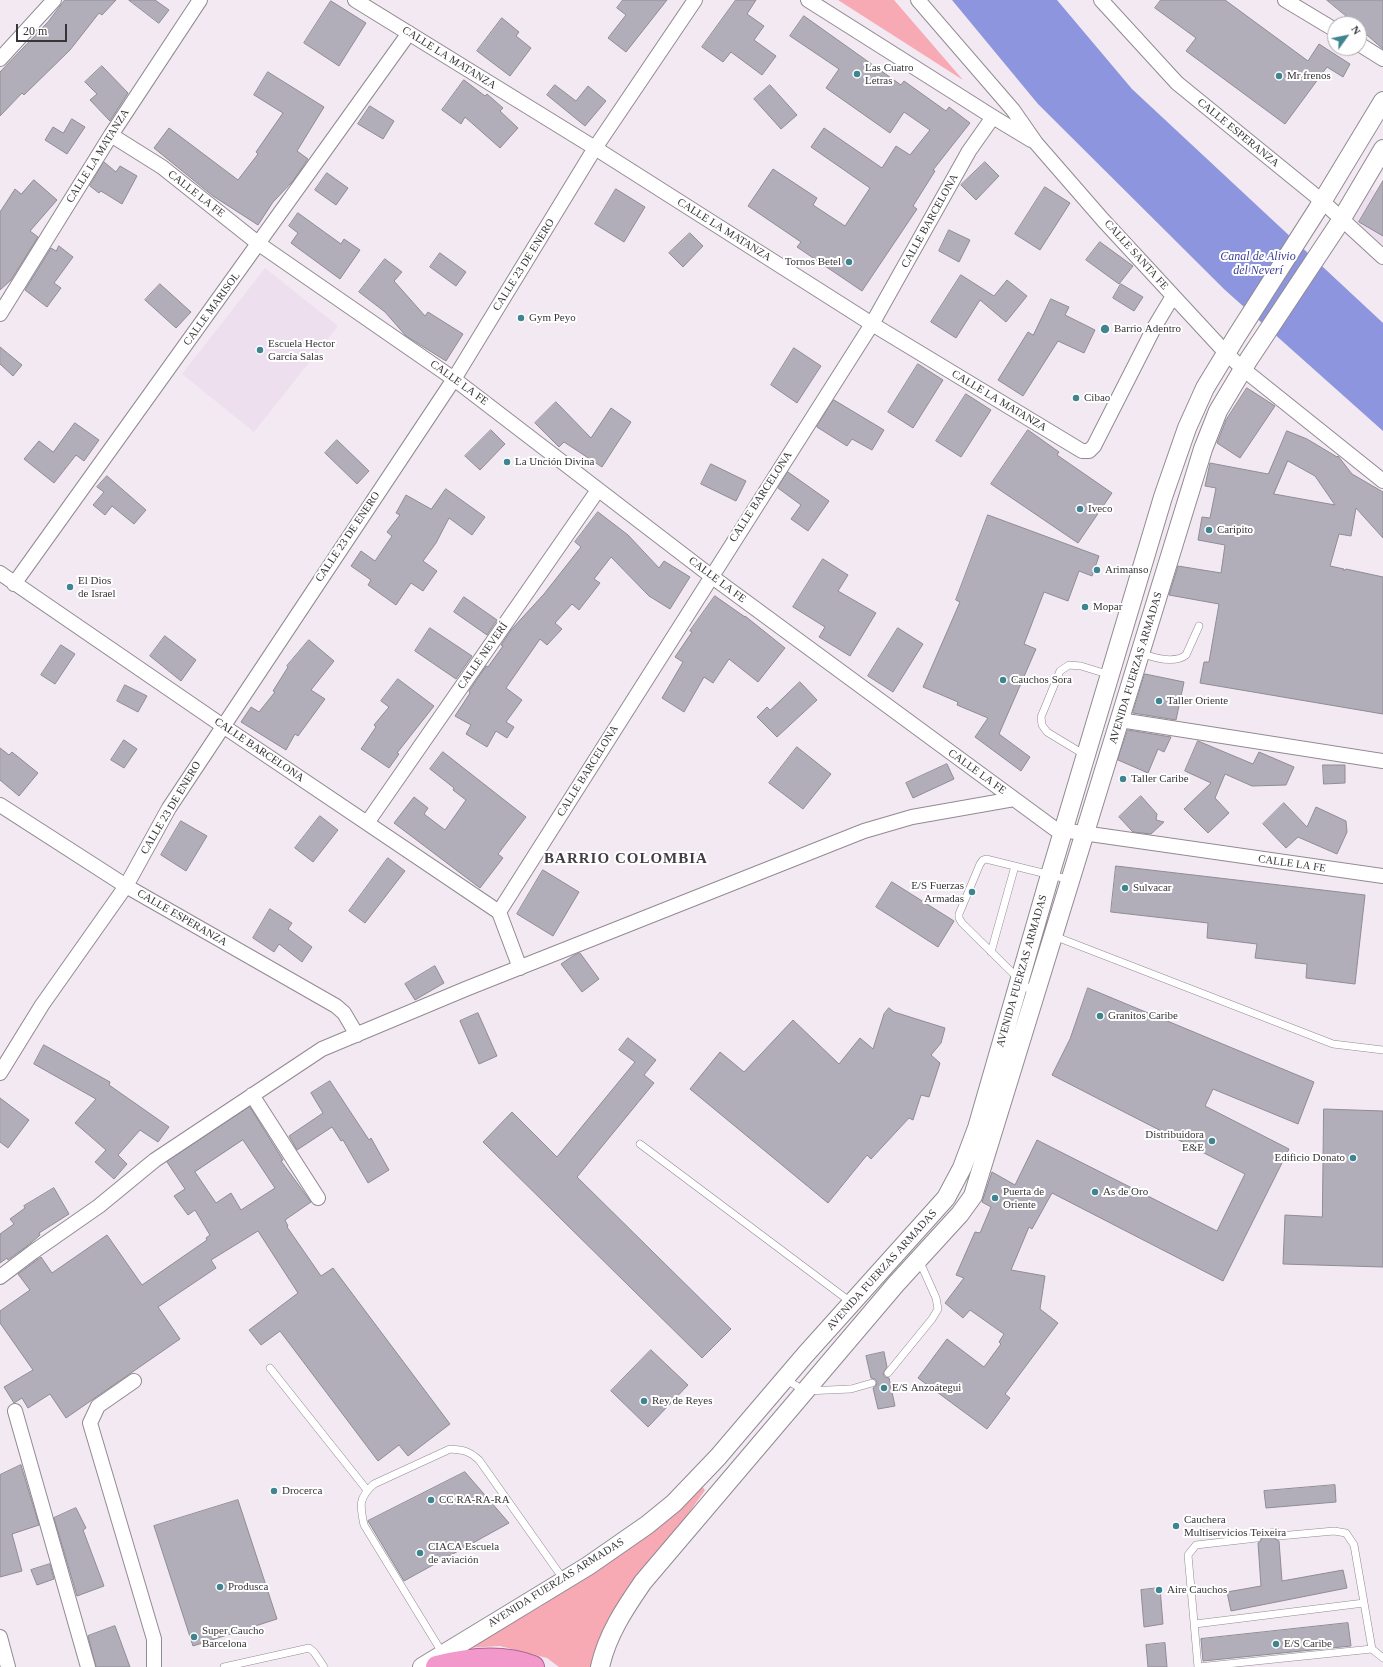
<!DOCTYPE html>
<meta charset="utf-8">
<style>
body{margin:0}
#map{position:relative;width:1383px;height:1667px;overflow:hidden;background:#f2e9f2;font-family:"Times New Roman",serif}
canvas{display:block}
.north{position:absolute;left:1327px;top:16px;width:40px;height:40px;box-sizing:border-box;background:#fff;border:1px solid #afaeb0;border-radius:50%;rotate:57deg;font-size:11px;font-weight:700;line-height:16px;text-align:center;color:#383539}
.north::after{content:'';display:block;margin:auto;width:14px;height:18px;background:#3f8590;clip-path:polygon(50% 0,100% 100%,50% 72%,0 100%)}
.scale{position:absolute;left:16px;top:24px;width:51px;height:18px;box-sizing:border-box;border:2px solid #383539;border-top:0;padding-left:5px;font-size:12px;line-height:14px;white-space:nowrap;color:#383539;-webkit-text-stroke:3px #fff;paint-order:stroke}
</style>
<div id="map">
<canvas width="1383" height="1667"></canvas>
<div class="north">N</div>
<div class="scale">20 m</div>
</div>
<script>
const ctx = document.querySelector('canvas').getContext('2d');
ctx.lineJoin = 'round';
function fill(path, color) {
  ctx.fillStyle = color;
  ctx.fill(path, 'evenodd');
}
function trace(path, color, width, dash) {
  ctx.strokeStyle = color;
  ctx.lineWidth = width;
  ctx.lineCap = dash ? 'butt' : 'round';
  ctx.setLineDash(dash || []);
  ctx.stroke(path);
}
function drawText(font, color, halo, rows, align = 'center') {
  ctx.font = font + ' "Times New Roman",serif';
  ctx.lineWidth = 4;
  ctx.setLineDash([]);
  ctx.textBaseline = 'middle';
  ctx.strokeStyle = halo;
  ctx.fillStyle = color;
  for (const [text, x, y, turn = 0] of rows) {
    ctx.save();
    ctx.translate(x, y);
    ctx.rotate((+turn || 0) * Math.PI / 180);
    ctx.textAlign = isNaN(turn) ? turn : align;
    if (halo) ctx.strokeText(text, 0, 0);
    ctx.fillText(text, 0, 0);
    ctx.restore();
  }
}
fill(new Path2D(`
 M1371 189 1383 195V248L1353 218Z
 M265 268 338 326 254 432 182 374Z`), '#eedfef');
fill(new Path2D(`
 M838 0H894L963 80Z
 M701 1485 705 1490 679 1527 593 1667H559L547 1658 500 1646 465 1648 540 1607 593 1570Z`), '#f7a9b4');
fill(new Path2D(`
 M952 0H1057L1132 89 1383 323V431L1225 290 1038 104Z`), '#8c95dd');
const building = new Path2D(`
 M65 0H116L102 15 99 13 70 50 24 95 22 93 0 116V72L48 22Z
 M129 0H155L169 10 159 23Z
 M623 0H667L626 52 608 38 626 15 617 8Z
 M736 0H756L747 14 764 26 754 40 776 56 762 75 731 52 723 62 702 47Z
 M1161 0H1225L1308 61 1319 44 1350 64 1343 77 1327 67 1285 124 1186 51 1196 38 1155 8Z
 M1327 0H1383V49L1359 28V24H1356Z
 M331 1 366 23 339 66 304 43Z
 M804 16 901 85 904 81 946 111 949 107 970 123 933 170 935 171 913 206 917 209 862 291 797 247 801 242 748 206 773 169 817 198 813 205 845 226 870 188 811 147 824 128 882 168 896 146 910 155 930 130 904 112 890 133 826 88 839 69 790 36Z
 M502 18 519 32 516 36 531 48 510 76 477 51Z
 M102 66 128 93 110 121 90 100 97 94 85 82Z
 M268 72 324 107 297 151 308 159 293 181 273 202 258 225 213 196 154 148 169 128 238 180 258 154 256 152 283 113 254 95Z
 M464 80 485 96 487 94 503 108 500 111 518 128 500 148 465 117 461 124 442 110Z
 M555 85 576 101 588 86 606 101 585 126 547 95Z
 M770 85 797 115 781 129 754 99Z
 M370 106 394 121 383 139 358 124Z
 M72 119 85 127 67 154 45 140 53 127 63 133Z
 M104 162 116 172 120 166 137 176 122 204 101 191 99 193 90 186Z
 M985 162 999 176 976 200 961 185Z
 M327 173 348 188 336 205 315 190Z
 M34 180 57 200 30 231 38 237 11 280 0 290V212L15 189 21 194Z
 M1383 181V236L1359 222Z
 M1045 187 1070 203 1040 250 1015 234Z
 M616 189 645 207 624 242 595 224Z
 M298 213 341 244 344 239 360 250 340 279 291 243 298 233 289 226Z
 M949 230 970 240 959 262 939 251Z
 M690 233 703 246 683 267 669 253Z
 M1100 242 1133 266 1119 284 1086 260Z
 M59 246 73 257 54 283 61 288 47 307 25 290 51 248 56 251Z
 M440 253 466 272 456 286 430 267Z
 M385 259 402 272 394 281 425 316 428 312 463 334 446 361 406 336 385 312 359 292Z
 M961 275 994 296 1007 280 1027 296 1006 322 980 300 956 338 931 322Z
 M160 284 191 312 176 328 145 300Z
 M1121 284 1143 297 1134 311 1113 298Z
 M1051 299 1069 307 1065 315 1095 330 1084 353 1058 341 1023 396 998 380 1028 332 1033 335Z
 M0 347 22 365 13 376 0 364Z
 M794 348 821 366 797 403 771 385Z
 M918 364 943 380 913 428 888 412Z
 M1247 388 1275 406 1240 458 1217 443 1226 420Z
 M966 394 991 410 961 457 936 441Z
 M834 400 884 430 872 450 852 439 847 446 817 427Z
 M556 402 591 438 611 408 631 422 602 467 564 442 559 447 535 423Z
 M75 423 99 440 84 461 76 455 54 483 24 459 39 441 53 452Z
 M491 430 505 444 480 470 465 456Z
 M1028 430 1059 452 1057 455 1112 493 1078 543 991 484Z
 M1287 431 1307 439 1337 457 1338 456 1352 474 1383 492V538L1356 508 1351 536 1339 534 1330 566 1344 569V571L1346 569 1383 577V714L1200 683 1204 662H1209L1219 604 1169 595 1178 566 1221 573 1225 545 1198 540 1202 517 1210 518 1216 488 1205 486 1210 463 1268 474ZM1288 461 1315 476 1335 505 1274 494Z
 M337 440 369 471 357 484 325 453Z
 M711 464 746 481 736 501 701 484Z
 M788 472 829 501 808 531 791 519 801 505 778 488Z
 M107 476 146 510 134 524 112 506 105 515 93 505 104 492 97 487Z
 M446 489 485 517 472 535 449 518 436 543 423 561 437 571 423 591 411 583 396 605 368 585 371 580 351 566 361 551 375 561 392 536 387 532 400 515 396 513 406 495 431 509Z
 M598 512 628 535 659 568 664 561 690 577 670 609 649 596 611 557 594 579 600 583 579 610 572 604 555 623 562 629 547 645 540 639 506 688 522 700 506 722 514 727 507 738 496 731 487 747 466 734 471 725 455 716 470 693 469 691 486 666 488 667 503 646 501 645 511 630 544 594 581 547 575 542Z
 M988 515 1099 556 1092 576 1079 571 1068 601 1044 592 1024 644 1036 649 999 734 1030 757 1021 771 975 737 988 718 957 705 958 702 923 687 960 602 956 600Z
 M823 559 848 575 838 591 876 613 850 656 819 637 825 627 793 607Z
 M715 596 745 617V616L785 648 758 682 729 659 713 683 704 677 684 712 662 698 683 662 675 657 692 632 690 631Z
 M464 597 497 620 487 635 454 612Z
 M430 628 472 656 456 679 415 651Z
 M898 628 923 644 893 692 868 676Z
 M165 636 196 660 181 681 150 656Z
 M309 640 334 661 311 690 325 699 298 736 295 734 286 750 241 722 251 707 259 712 275 692 273 691 288 667 287 666Z
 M61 645 75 654 55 684 41 675Z
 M1145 674 1184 682 1176 720 1133 713Z
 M398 679 434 706 397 753 399 754 389 768 361 749 376 727 374 725 389 707 381 701Z
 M800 682 817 700 777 737 757 717 767 707 770 710Z
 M125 685 147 696 138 712 117 701Z
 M1128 730 1171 737 1164 752 1158 749 1148 773 1118 760Z
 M124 740 137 749 124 768 111 760Z
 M1198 741 1253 764 1259 752 1294 767 1286 785 1252 786 1225 774 1215 798 1229 813 1208 833 1184 809 1211 783 1185 771Z
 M797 747 831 774 803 809 769 783Z
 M0 748 9 755 12 752 38 773 19 796 0 780Z
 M443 752 526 817 498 854 503 858 480 888 394 823 414 797 428 808 424 814 445 830 466 800 453 790 454 788 430 769Z
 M947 764 954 779 913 798 906 783Z
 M1323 765H1345V783L1324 784Z
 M1141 796 1157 814 1156 820 1164 822 1151 834 1133 832 1119 817Z
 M1284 803 1307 827 1316 807 1346 821 1347 832 1337 854 1298 837 1286 848 1263 824Z
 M320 816 338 830 313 862 295 848Z
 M181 821 207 836 186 871 161 855Z
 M388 858 405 871 365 923 349 911Z
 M1116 866 1365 895 1355 984 1306 978 1307 964 1255 958 1257 944 1207 938 1208 923 1111 912Z
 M543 870 579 892 553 936 517 914Z
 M892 882 954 921 938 947 876 907Z
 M270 909 292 923 288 929 312 947 302 962 279 944 274 952 253 938Z
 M580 953 599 979 582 992 561 964 573 956Z
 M435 966 444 983 415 1000 405 984Z
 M1088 988 1314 1082 1298 1124 1213 1089 1205 1106 1289 1149 1223 1281 1052 1193 1032 1229 1029 1227 1011 1270 1045 1276 1040 1309 1058 1323 1005 1394 1010 1398 987 1429 918 1378 947 1339 984 1367 1001 1344 999 1342 1004 1334 970 1310 963 1318 945 1303 964 1278 956 1275 975 1232 980 1233 991 1207 982 1202 992 1172 1015 1185 1037 1140 1217 1231 1245 1174 1052 1075 1070 1039Z
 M889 1008 894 1012 945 1028 941 1043 931 1055 940 1063 929 1097 921 1095 913 1120 909 1118 871 1159 867 1155 828 1203 690 1089 720 1052 744 1072 793 1020 839 1064 860 1038 873 1049 884 1014Z
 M478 1013 497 1056 479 1064 460 1021Z
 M628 1038 656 1060 644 1075 654 1083 577 1177 731 1329 702 1358 483 1142 512 1112 557 1157 635 1062 619 1050Z
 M44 1045 110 1082 109 1085 169 1127 158 1142 140 1130 118 1155 127 1164 114 1179 95 1162 106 1150 75 1123 96 1099 34 1064Z
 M330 1081 369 1140 371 1138 389 1170 368 1183 343 1140 341 1141 332 1127 297 1150 289 1136 323 1113 311 1093Z
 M0 1098 29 1120 8 1148 0 1142Z
 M250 1107 283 1160 281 1161 311 1202 285 1220 288 1226 287 1227 321 1276 333 1268 450 1424 408 1456 399 1445 378 1461 280 1331 261 1345 249 1330 298 1293 258 1231 211 1260 216 1268 158 1307 180 1339 66 1418 50 1394 28 1408 22 1398 14 1403 4 1387 33 1370 0 1323V1311L30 1290 18 1274 41 1257 52 1273 107 1235 142 1285 207 1240 206 1238 210 1235 195 1210 188 1215 174 1196 185 1189 167 1162ZM243 1140 275 1188 241 1210 231 1193 216 1203 195 1172Z
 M1324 1109 1383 1111V1267L1283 1264 1285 1215 1322 1217Z
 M54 1188 69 1214 39 1233 40 1235 31 1243 8 1260 7 1258 0 1263V1234L14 1224 10 1219 25 1208 24 1206Z
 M651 1350 688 1385 648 1427 611 1391Z
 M884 1352 887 1367 883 1374 885 1377 889 1378 895 1406 878 1409 873 1388 876 1386 877 1382 875 1379 871 1378 866 1356Z
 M21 1465 39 1525 12 1534 22 1571 0 1577V1475Z
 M465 1472 509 1523 404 1581 368 1521Z
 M1335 1485 1336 1502 1266 1508 1264 1491Z
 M238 1500 277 1619 193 1646 154 1526Z
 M76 1508 86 1528 83 1530 104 1586 77 1596 54 1518Z
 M1278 1529 1274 1536 1275 1539 1279 1541 1282 1581 1343 1570 1347 1588 1231 1611 1227 1592 1261 1586 1258 1543 1260 1542 1262 1538 1261 1535 1257 1533V1531Z
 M50 1564 54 1579 37 1585 31 1570Z
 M1160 1588 1163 1624 1144 1627 1141 1590Z
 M1348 1623 1351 1646 1203 1661 1201 1639Z
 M115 1626 130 1667H96L88 1636Z
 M1165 1643 1167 1667H1148L1146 1645Z`);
fill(building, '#b1aeb9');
trace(building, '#8f8c96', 1);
const service = new Path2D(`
 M1141 653C1154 658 1174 664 1186 655L1199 626
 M1085 755 1047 732 1042 725 1041 717 1060 671 1069 665 1081 666 1110 675
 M1054 936 1333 1044 1383 1050
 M991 952 1015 866
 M1035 995 962 923 959 918V914L980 864 983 860 986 859 1071 880
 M640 1144 852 1303
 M270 1368 367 1490
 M888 1373 932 1319 938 1309 936 1298 919 1260
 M785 1379 805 1391 851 1389 872 1383
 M1279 1536 1334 1531 1346 1533 1354 1545 1372 1649
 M1195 1624 1364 1603
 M443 1654 364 1525C360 1506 358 1498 374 1484L450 1449C464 1450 469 1451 479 1460L564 1580
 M224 1667 309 1648 314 1652 324 1667
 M1198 1667 1372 1649 1383 1658
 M1198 1667 1188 1555 1196 1545 1257 1538`);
const minor = new Path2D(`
 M355 0 595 148 872 324 1082 451H1089L1094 446 1155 326 1173 296
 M808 0 993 117 1031 140
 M918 0 1013 110 1036 143 1103 220 1226 353 1243 369 1383 481
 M1101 0 1177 83 1322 201 1383 257
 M1285 0 1335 30
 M1359 44 1383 59
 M0 59 54 0
 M111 135 162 167 259 244 454 379 711 576 1055 829 1383 876
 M0 314 111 135 200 0
 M0 573 223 726 499 912 872 324 969 151 993 117
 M14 584 409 33
 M1120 720 1383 761
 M0 805 126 886 336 1006 344 1013 357 1035
 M367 823 598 490
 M499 912 520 968
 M0 1073 42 1005 126 886 169 808 454 379 595 148 695 0
 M252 1095 318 1198
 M0 1277 33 1252 99 1206 155 1160 322 1049 468 988 864 831 912 817 1014 799
 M134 1381 98 1406 90 1423 154 1639V1667
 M15 1411 88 1667
 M0 1637 8 1667`);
const tertiary = new Path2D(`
 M422 1667 588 1566 647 1525 674 1503 718 1457 805 1355 946 1198 962 1168 977 1128 1050 875 1163 497 1187 428 1205 388 1236 337 1317 210 1383 101
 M600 1667C607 1635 625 1608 643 1582L896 1284 960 1214 973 1196 1203 449 1218 411 1249 359 1338 225 1383 149`);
const trunk = new Path2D(`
 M437 1667C468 1659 502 1655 533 1667`);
trace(service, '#928a92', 8);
trace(minor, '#928a92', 16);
trace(tertiary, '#928a92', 20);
trace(trunk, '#ae648f', 24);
trace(service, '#fff', 7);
trace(minor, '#fff', 14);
trace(tertiary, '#fff', 18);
trace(trunk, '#f298ca', 22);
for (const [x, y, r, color] of [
 [857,74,4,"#3f8590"],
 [1279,76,4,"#3f8590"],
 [849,262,4,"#3f8590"],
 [521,318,4,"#3f8590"],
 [1105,329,5,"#3f8590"],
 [260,350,4,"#3f8590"],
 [1076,398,4,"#3f8590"],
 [507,462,4,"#3f8590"],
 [1080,509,4,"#3f8590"],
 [1209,530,4,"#3f8590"],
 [1097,570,4,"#3f8590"],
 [70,587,4,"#3f8590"],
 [1085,607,4,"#3f8590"],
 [1003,680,4,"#3f8590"],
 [1159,701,4,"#3f8590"],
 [1123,779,4,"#3f8590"],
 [1125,888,4,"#3f8590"],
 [972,892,4,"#3f8590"],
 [1100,1016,4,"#3f8590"],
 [1212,1141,4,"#3f8590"],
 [1353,1158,4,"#3f8590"],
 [1095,1192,4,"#3f8590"],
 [995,1198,4,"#3f8590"],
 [884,1388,4,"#3f8590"],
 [644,1401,4,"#3f8590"],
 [274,1491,4,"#3f8590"],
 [431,1500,4,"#3f8590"],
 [1176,1526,4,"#3f8590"],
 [420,1553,4,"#3f8590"],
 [220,1587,4,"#3f8590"],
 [1159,1590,4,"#3f8590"],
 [194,1637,4,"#3f8590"],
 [1276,1644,4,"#3f8590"]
]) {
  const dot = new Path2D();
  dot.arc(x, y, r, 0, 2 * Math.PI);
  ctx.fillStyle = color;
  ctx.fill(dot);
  trace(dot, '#fff', 1.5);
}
drawText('11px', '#383539', '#fff', [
 ["CALLE LA MATANZA",449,58,32],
 ["CALLE ESPERANZA",1238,133,39],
 ["CALLE LA MATANZA",98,156,-58],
 ["CALLE LA FE",196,194,38],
 ["CALLE BARCELONA",930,221,-61],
 ["CALLE LA MATANZA",724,230,32],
 ["CALLE SANTA FE",1136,255,48],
 ["CALLE 23 DE ENERO",524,265,-58],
 ["CALLE MARISOL",212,309,-54],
 ["CALLE LA FE",459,383,36],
 ["CALLE LA MATANZA",999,401,31],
 ["CALLE BARCELONA",761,497,-57],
 ["CALLE 23 DE ENERO",348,537,-56],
 ["CALLE LA FE",717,580,37],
 ["CALLE NEVERÍ",483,656,-55],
 ["AVENIDA FUERZAS ARMADAS",1136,668,-73],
 ["CALLE BARCELONA",259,750,34],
 ["CALLE BARCELONA",588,771,-58],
 ["CALLE LA FE",977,772,36],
 ["CALLE 23 DE ENERO",171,808,-59],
 ["CALLE LA FE",1292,864,8],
 ["CALLE ESPERANZA",182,918,30],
 ["AVENIDA FUERZAS ARMADAS",1022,971,-74],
 ["AVENIDA FUERZAS ARMADAS",882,1270,-48],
 ["AVENIDA FUERZAS ARMADAS",556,1583,-32]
]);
drawText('11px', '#383539', '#fff', [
 ["Las Cuatro",865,68],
 ["Letras",865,81],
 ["Mr frenos",1287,76],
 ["Tornos Betel",841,262,"right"],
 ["Gym Peyo",529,318],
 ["Barrio Adentro",1114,329],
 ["Escuela Hector",268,344],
 ["García Salas",268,357],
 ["Cibao",1084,398],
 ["La Unción Divina",515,462],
 ["Iveco",1088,509],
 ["Caripito",1217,530],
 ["Arimanso",1105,570],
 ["El Dios",78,581],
 ["de Israel",78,594],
 ["Mopar",1093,607],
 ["Cauchos Sora",1011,680],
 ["Taller Oriente",1167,701],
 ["Taller Caribe",1131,779],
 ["E/S Fuerzas",964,886,"right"],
 ["Armadas",964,899,"right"],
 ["Sulvacar",1133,888],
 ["Granitos Caribe",1108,1016],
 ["Distribuidora",1204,1135,"right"],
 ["E&E",1204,1148,"right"],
 ["Edificio Donato",1345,1158,"right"],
 ["Puerta de",1003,1192],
 ["Oriente",1003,1205],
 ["As de Oro",1103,1192],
 ["E/S Anzoátegui",892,1388],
 ["Rey de Reyes",652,1401],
 ["Drocerca",282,1491],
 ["CC RA-RA-RA",439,1500],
 ["Cauchera",1184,1520],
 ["Multiservicios Teixeira",1184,1533],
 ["CIACA Escuela",428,1547],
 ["de aviación",428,1560],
 ["Produsca",228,1587],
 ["Aire Cauchos",1167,1590],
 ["Super Caucho",202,1631],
 ["Barcelona",202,1644],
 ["E/S Caribe",1284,1644]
], 'left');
drawText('italic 12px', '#3c3e92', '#fff', [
 ["Canal de Alivio",1258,257],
 ["del Neverí",1258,271]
]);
ctx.letterSpacing = '1px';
drawText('bold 15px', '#443d44', '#fff', [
 ["BARRIO COLOMBIA",626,859]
]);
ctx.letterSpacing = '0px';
</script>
